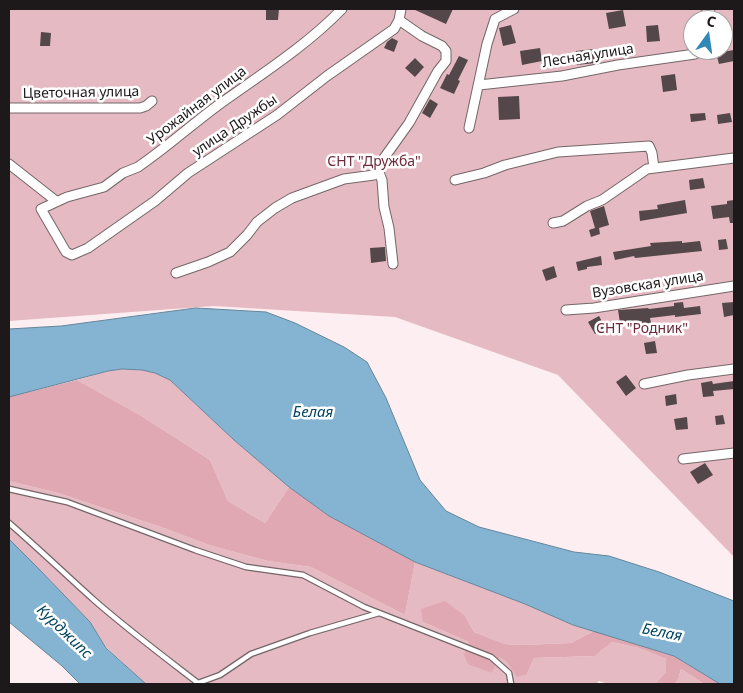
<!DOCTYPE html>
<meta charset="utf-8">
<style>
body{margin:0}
#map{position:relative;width:743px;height:693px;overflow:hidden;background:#fdeff1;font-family:"Noto Sans",sans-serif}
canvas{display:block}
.frame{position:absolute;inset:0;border:10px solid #1d1819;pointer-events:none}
.north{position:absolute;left:683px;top:10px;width:50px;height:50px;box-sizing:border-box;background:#fff;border:1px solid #a5a3a3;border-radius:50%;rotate:14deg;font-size:14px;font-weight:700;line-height:20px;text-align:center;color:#1d1819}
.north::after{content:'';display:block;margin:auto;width:18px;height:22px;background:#2f88b6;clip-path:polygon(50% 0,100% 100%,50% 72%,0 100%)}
</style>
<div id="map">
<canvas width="743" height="693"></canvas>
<div class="frame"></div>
<div class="north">С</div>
</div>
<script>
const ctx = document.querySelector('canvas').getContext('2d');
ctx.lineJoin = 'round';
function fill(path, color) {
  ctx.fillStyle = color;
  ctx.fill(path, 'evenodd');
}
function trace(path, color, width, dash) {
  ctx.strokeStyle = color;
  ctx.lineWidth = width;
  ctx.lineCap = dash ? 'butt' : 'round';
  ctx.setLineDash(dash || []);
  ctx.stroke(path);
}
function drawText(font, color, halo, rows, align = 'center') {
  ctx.font = font + ' "Noto Sans",sans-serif';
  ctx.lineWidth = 5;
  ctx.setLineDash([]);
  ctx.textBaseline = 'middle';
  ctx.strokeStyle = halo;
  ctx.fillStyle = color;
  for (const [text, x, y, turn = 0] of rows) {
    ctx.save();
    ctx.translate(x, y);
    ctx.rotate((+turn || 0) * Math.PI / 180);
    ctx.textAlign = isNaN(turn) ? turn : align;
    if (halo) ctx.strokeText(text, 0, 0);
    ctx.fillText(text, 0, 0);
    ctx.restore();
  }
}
fill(new Path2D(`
 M9 9H734V557L558 375 395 317 214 306 9 321ZM693 20H723V50H693Z
 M122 369 142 370 155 373 170 380 234 440 289 487 265 523 228 501 210 460 140 415 77 380 108 371Z
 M9 481 58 493 161 527 212 546 268 561 311 567 405 615 415 562 525 604 573 625 594 631 571 643 521 645 505 644 474 632 465 616 423 622 469 642 492 673 500 656 527 674 534 658 595 656 612 642 639 648 666 659V672L655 684H608L599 681 596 684H146L106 647 90 622 37 567 9 539Z
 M681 669 704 684H674L678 680Z`), '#e6bac2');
fill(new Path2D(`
 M77 380 140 415 210 460 228 501 265 523 289 487 329 516 415 562 405 615 311 567 268 561 212 546 161 527 58 493 9 481V397Z
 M445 601 465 616 474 632 505 644 521 645 571 643 594 631 674 656 720 684H704L681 669 678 680 674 684H655L666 672V659L639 648 612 642 595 656 534 658 527 674 517 677 507 662 500 657 492 673 468 664 464 655 469 642 423 622 421 609Z`), '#e0a8b2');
const water = new Path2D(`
 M196 308 266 312 295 323 344 347 367 362 386 398 420 480 446 511 479 527 574 552 609 556 659 572 734 601V684H720L674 656 573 625 525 604 415 562 329 516 289 487 234 440 170 380 155 373 142 370 122 369 108 371 9 397V329L61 326Z
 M9 539 37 567 90 622 106 648 146 684H80L62 666 9 622Z`);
fill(water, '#84b4d1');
trace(water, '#65859a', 1);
fill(new Path2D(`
 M266 9H279L278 20H266Z
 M413 9H453L446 24Z
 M623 10 626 26 609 29 606 13Z
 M511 25 516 43 503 46 499 28Z
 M658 25 660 41 647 42 646 26Z
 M41 32 51 33 50 46H40Z
 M392 38 398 41 394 52 384 48 387 42Z
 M540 48 542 61 522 65 520 51Z
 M594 49 595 63 577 65 576 51Z
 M734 50V61L719 64 716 53Z
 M459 56 468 60 458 80 460 81 454 94 440 88 447 74 449 75Z
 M415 58 424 67 415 77 405 68Z
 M675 74 677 90 663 92 661 76Z
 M519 96 520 119 499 120 498 97Z
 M430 99 438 104 430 118 422 113Z
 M705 113 706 120 691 122 690 114Z
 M730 113 732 122 718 124 717 115Z
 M703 178 705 188 690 190 689 180Z
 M685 200 687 213 640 221 639 211 658 209 657 205Z
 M734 200V223H730L729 217 713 219 711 206 727 204V201Z
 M604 206 609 225 599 228 600 234 591 237 589 230 595 228 590 211Z
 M726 239 728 249 719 250 718 240Z
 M682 241V243L700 241 702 251 635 258 634 256 615 260 613 252 651 246 650 243Z
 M385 247 386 261 371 263 370 248Z
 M601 256 602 265 587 267V269L578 271 576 262Z
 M554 266 557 277 546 281 542 270Z
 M683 302 684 308 700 306 701 314 675 317V315L650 318 651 323 642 324V321L620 323 618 310 648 308 649 309 674 306V303Z
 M734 302V315L724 317 722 303Z
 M599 316 605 327 595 334 588 322Z
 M655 341 657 353 646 354 644 343Z
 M626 375 636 388 626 396 616 382Z
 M712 381 713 384 734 381V389L713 391 714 396 703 397 701 383Z
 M676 394 677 404 666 406 665 396Z
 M723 415 725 424 716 425 715 416Z
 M687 417 688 429 676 430 674 419Z
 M705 463 713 475 698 484 690 472Z`), '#534749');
const lane = new Path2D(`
 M9 489 67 502 195 550 246 567 303 575 364 607 491 657 509 673 511 684
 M9 523C38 548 65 574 94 600 127 629 163 656 198 683L220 675 251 654 310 633 379 613`);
const street = new Path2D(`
 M342 9C305 47 260 75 217 106 190 126 166 148 138 167L123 173 104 187 67 197 41 209 66 252 72 255 88 248 155 201 188 173 277 115 327 76 394 29 399 20 401 9
 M700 20 710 9
 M479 85 562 76 618 65 695 54 700 50
 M9 108H140L146 106 152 101
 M469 128 487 44 495 19 514 9
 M9 164 56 201
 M378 170 382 180 384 207 389 228 393 264
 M455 180 484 173 505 165 558 152 649 146 652 153 654 168
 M553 223 563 221 587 206 602 200 647 169 734 158
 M176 273 208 262 230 252 247 235 257 222 275 208 292 198 344 179 374 175 381 167 384 158 409 123 438 71 446 61V51L442 46 422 36 399 20
 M566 310 594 308 734 286
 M644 384 688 375 734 369
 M683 459 734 453`);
trace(lane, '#736668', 7);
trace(street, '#736668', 11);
trace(lane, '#fff', 4.5);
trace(street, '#fff', 9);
drawText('14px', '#1d1819', '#fff', [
 ["Лесная улица",588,56,-9],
 ["Цветочная улица",81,93,-1],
 ["Урожайная улица",197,106,-37],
 ["улица Дружбы",235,126,-34],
 ["Вузовская улица",648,285,-9]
]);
drawText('14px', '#6e2b3c', '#fff', [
 ["СНТ \"Дружба\"",374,162],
 ["СНТ \"Родник\"",642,329]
]);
drawText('italic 15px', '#044562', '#fff', [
 ["Белая",313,413],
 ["Курджипс",64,632,44],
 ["Белая",662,633,11]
]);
</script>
